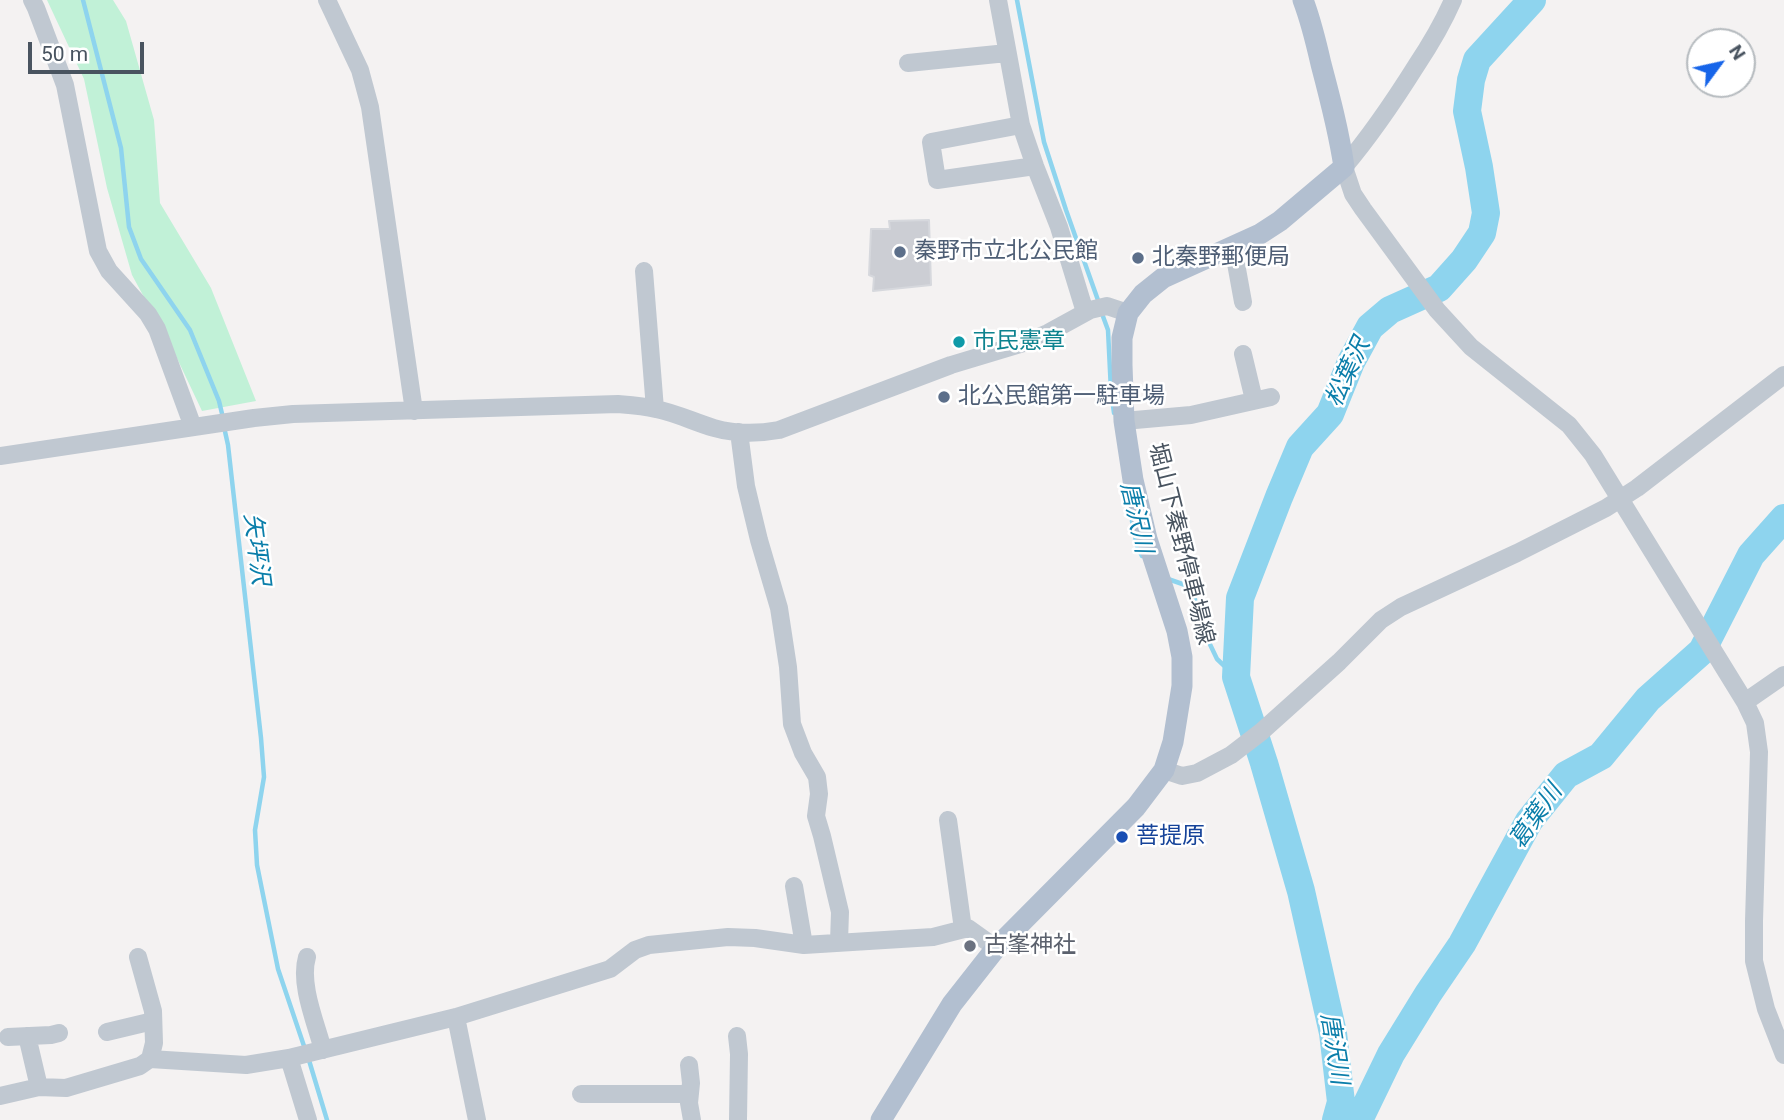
<!DOCTYPE html>
<meta charset="utf-8">
<style>
body{margin:0}
#map{position:relative;width:1784px;height:1120px;overflow:hidden;background:#f4f2f2;font-family:Roboto,sans-serif}
canvas{display:block}
.north{position:absolute;left:1686px;top:28px;width:70px;height:70px;box-sizing:border-box;background:#fff;border:2px solid #b6bbbf;border-radius:50%;rotate:57deg;font-size:19px;font-weight:700;line-height:28px;text-align:center;color:#495460}
.north::after{content:'';display:block;margin:auto;width:24px;height:32px;background:#1765e9;clip-path:polygon(50% 0,100% 100%,50% 72%,0 100%)}
.scale{position:absolute;left:28px;top:42px;width:116px;height:32px;box-sizing:border-box;border:4px solid #495460;border-top:0;padding-left:9px;font-size:21px;line-height:24px;white-space:nowrap;color:#495460;-webkit-text-stroke:5px #fff;paint-order:stroke}
</style>
<div id="map">
<canvas width="1784" height="1120"></canvas>
<div class="north">N</div>
<div class="scale">50 m</div>
</div>
<script>
const ctx = document.querySelector('canvas').getContext('2d');
ctx.lineJoin = 'round';
function fill(path, color) {
  ctx.fillStyle = color;
  ctx.fill(path, 'evenodd');
}
function trace(path, color, width, dash) {
  ctx.strokeStyle = color;
  ctx.lineWidth = width;
  ctx.lineCap = dash ? 'butt' : 'round';
  ctx.setLineDash(dash || []);
  ctx.stroke(path);
}
function drawText(font, color, halo, rows, align = 'center') {
  ctx.font = font + ' Roboto,"Noto Sans JP",sans-serif';
  ctx.lineWidth = 5;
  ctx.setLineDash([]);
  ctx.textBaseline = 'middle';
  ctx.strokeStyle = halo;
  ctx.fillStyle = color;
  for (const [text, x, y, turn = 0] of rows) {
    ctx.save();
    ctx.translate(x, y);
    ctx.rotate((+turn || 0) * Math.PI / 180);
    ctx.textAlign = isNaN(turn) ? turn : align;
    if (halo) ctx.strokeText(text, 0, 0);
    ctx.fillText(text, 0, 0);
    ctx.restore();
  }
}
fill(new Path2D(`
 M47 0H113L126 21 154 120 160 203 211 288 256 401 202 411 175 354 132 275 107 188 84 79Z`), '#c1f1d7');
trace(new Path2D(`
 M83 0 121 148 129 227 141 259 190 330 219 401 223 418
 M1017 0 1044 142 1066 210 1099 303
 M1101 311 1108 330 1111 391 1114 413
 M224 427 228 445 261 738 264 777 255 830 257 865 278 969 305 1049
 M1132 521 1137 546 1142 556
 M1168 579 1191 587 1206 636 1217 659 1236 677
 M308 1057 327 1120`), '#8ed4ee', 4.5);
trace(new Path2D(`
 M1336 1120 1341 1102 1333 1033 1301 891 1264 763 1236 677 1240 598 1279 497 1300 447 1330 414 1351 362 1370 327 1390 310 1439 288 1464 260 1482 233 1486 213 1479 167 1467 111 1471 80 1477 60 1532 0
 M1359 1120 1391 1054 1428 994 1462 944 1529 821 1566 775 1601 756 1648 699 1702 651 1751 555 1784 518`), '#8ed4ee', 28);
const building = new Path2D(`
 M929 220 931 285 873 291 874 277 869 275 871 229H890L889 221Z`);
fill(building, '#ccced4');
trace(building, '#d6d8dd', 2);
trace(new Path2D(`
 M32 0 36 8 65 85 98 251 109 271 148 314 157 329 193 427
 M327 0 360 70 370 107 414 411
 M998 0 1021 125 1035 166 1059 227 1085 312
 M1453 0C1443 23 1430 45 1416 66 1394 101 1371 135 1344 167L1353 194 1363 209 1437 310 1471 347 1569 425 1593 455 1745 702 1755 723 1759 752 1754 921V961L1766 1009 1784 1055
 M908 63 1007 53
 M1021 125 931 142 937 180 1035 166
 M1233 247 1243 302
 M644 271 655 409
 M1243 354 1254 400
 M1124 421 1191 415 1271 397
 M739 432 746 486 759 540 779 608 788 667 792 724 803 753 817 777 819 794 816 816 822 836 840 912 839 942
 M0 456 254 418 293 414 618 404C630 405 644 406 656 409 676 413 694 422 714 428 735 434 757 434 779 430L951 365 1024 343 1048 333 1090 310 1107 306 1128 313
 M1745 702 1784 675
 M1164 770 1182 776 1197 773 1231 755 1261 732 1339 662 1381 620 1401 607 1517 553 1606 508 1637 488 1784 375
 M948 820 963 929
 M794 886 804 945
 M138 957 153 1011 154 1043 150 1059
 M307 957C299 984 316 1023 323 1050
 M456 1017 477 1120
 M107 1032 153 1021
 M27 1036 39 1087
 M737 1036 739 1054 738 1120
 M8 1037 51 1035 59 1033
 M289 1058 308 1120
 M689 1065 691 1083 689 1103 692 1120
 M581 1094H690
 M0 1096 39 1087 66 1088 140 1066 150 1059 246 1065 289 1058 456 1017 517 998 610 969 635 950 649 945 728 937 755 938 804 945 933 937 968 928 996 948`), '#c0c8d1', 18);
trace(new Path2D(`
 M881 1120 952 1004 996 948 1136 807 1164 770 1173 742 1182 686V657L1177 631 1147 539 1133 480 1124 421 1122 365V338L1128 313 1143 294 1163 278 1260 234 1280 221 1344 167C1339 132 1330 98 1321 64 1316 42 1311 21 1303 0`), '#b2bfd0', 21);
for (const [x, y, r, color] of [
 [900,252,7,"#5c6f8a"],
 [1138,258,7,"#5c6f8a"],
 [959,342,7,"#0f9aa8"],
 [944,397,7,"#5c6f8a"],
 [1122,837,7,"#1a4fb4"],
 [970,946,7,"#6b7280"]
]) {
  const dot = new Path2D();
  dot.arc(x, y, r, 0, 2 * Math.PI);
  ctx.fillStyle = color;
  ctx.fill(dot);
  trace(dot, '#fff', 2.5);
}
drawText('23px', '#4e5e75', '#fff', [
 ["秦野市立北公民館",914,252],
 ["北秦野郵便局",1152,258],
 ["北公民館第一駐車場",958,397]
], 'left');
drawText('23px', '#0d838f', '#fff', [
 ["市民憲章",973,342]
], 'left');
drawText('23px', '#495460', '#fff', [
 ["堀山下秦野停車場線",1180,544,76]
]);
drawText('23px', '#164399', '#fff', [
 ["菩提原",1136,837]
], 'left');
drawText('23px', '#5b616d', '#fff', [
 ["古峯神社",984,946]
], 'left');
drawText('italic 24px', '#0a7eaa', '#fff', [
 ["松葉沢",1349,373,-65],
 ["唐沢川",1135,518,77],
 ["矢坪沢",255,549,83],
 ["葛葉川",1537,817,-55],
 ["唐沢川",1333,1049,81]
]);
</script>
